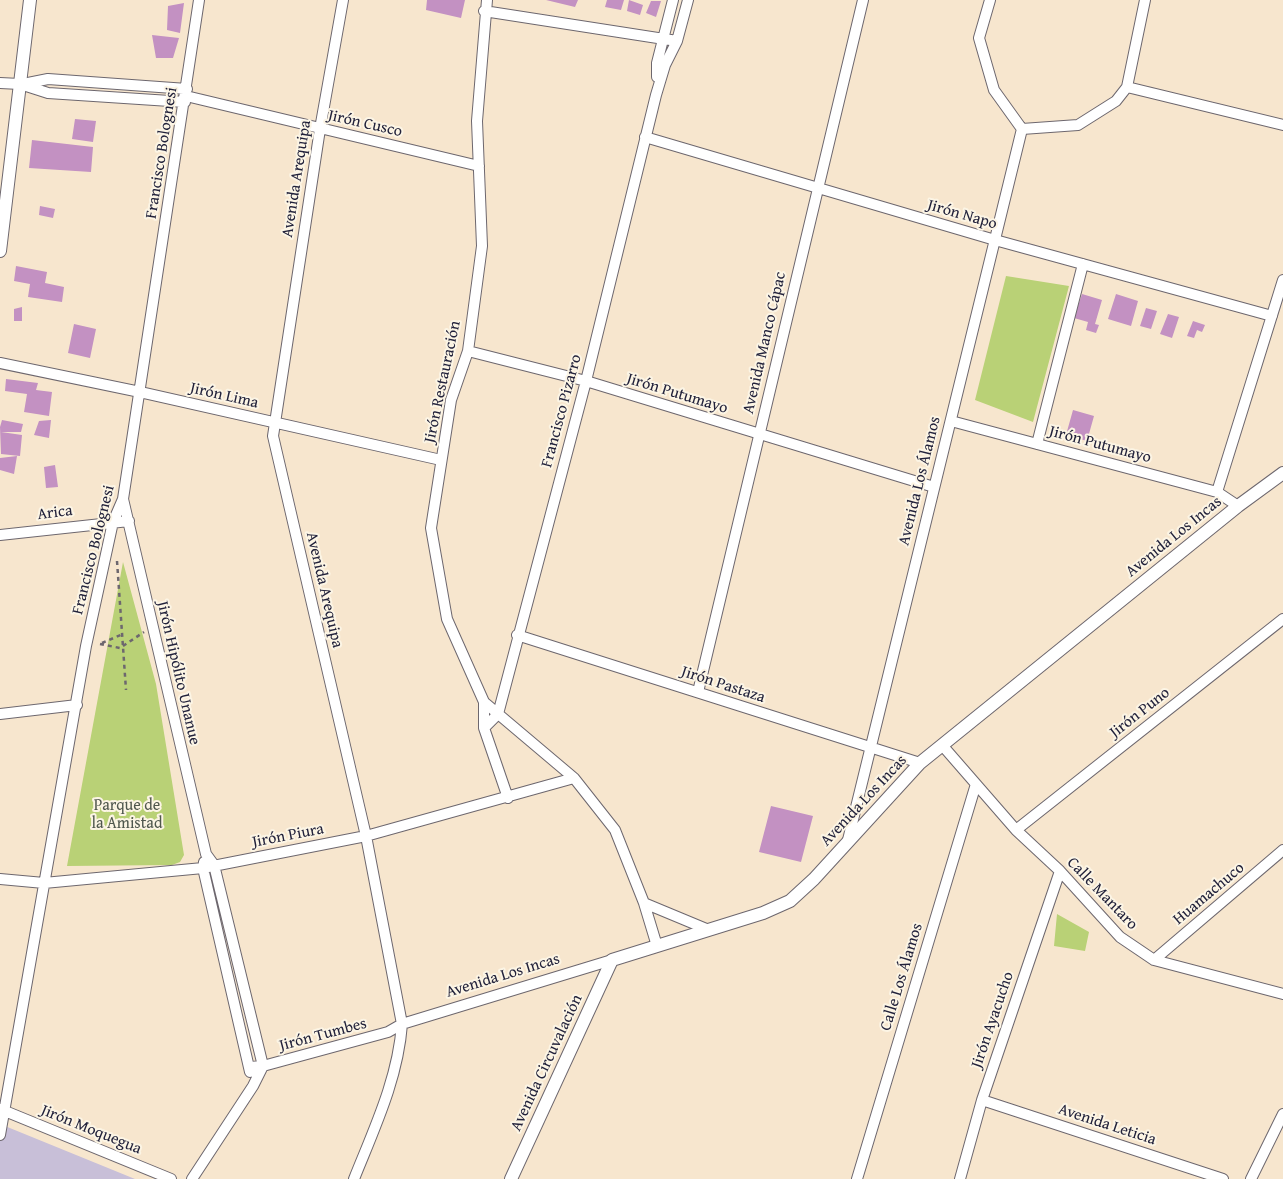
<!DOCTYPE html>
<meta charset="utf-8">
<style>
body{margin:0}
canvas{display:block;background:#f7e6ce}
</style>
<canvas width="1283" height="1179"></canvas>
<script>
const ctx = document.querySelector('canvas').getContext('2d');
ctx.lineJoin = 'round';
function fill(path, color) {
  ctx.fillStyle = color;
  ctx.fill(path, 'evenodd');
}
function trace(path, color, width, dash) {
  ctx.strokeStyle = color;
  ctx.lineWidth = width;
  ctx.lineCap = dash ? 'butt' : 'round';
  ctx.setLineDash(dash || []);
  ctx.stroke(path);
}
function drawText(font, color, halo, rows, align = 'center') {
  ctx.font = font + ' "Gentium Book Plus",serif';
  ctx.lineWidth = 4;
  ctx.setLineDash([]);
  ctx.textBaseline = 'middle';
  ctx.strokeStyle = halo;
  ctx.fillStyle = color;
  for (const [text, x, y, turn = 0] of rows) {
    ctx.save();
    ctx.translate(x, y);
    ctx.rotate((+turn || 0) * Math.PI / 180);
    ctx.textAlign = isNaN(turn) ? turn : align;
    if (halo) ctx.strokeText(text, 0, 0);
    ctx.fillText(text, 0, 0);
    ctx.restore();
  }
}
fill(new Path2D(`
 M0 1124 135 1179H0Z`), '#c8bfd8');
fill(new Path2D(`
 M1006 276 1069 286 1033 422 975 400Z
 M123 562 156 684 184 855 180 862 172 865 67 866Z
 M1057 914 1089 932 1085 951 1054 946Z`), '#b9d176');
fill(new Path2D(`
 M427 0H465L461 18 426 10Z
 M546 0H578L575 7Z
 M607 0H624L621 10 605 7Z
 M629 0 643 5 640 15 627 11Z
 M651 1H661L656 17 646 13Z
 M184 3 180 33 167 30 168 6Z
 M152 35 179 38 173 58H156Z
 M75 119 96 121 93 142 72 139Z
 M32 140 93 147 91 172 29 168Z
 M40 206 55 209 53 218 39 215Z
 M16 266 47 272 45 283 64 287 62 302 28 297 30 284 14 281Z
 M1082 294 1102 300 1095 324 1099 325 1096 333 1086 330 1088 322 1074 318Z
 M1116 294 1138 301 1131 326 1108 319Z
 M22 307V321H14V309Z
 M1146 308 1157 311 1151 329 1140 326Z
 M1168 314 1179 317 1172 338 1160 334Z
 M1193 321 1205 325 1202 332 1197 330 1194 338 1187 336Z
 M74 324 96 329 90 358 68 353Z
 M6 379 38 383 36 390 52 392 49 416 24 412 27 394 5 391Z
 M1073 410 1094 416 1087 441 1066 435Z
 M2 420 23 424 21 432H1L22 435 20 456 1 454 0 427Z
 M51 420 49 438 34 435 39 421Z
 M17 456 14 474 0 470V458Z
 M55 465 58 487 46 488 44 467Z
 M771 806 813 816 801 862 759 852Z`), '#c391c2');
const minor = new Path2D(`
 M343 0 320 129 273 436 366 836 402 1024C398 1079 374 1129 354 1179
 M487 0 477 121 482 246 468 351 451 400 431 528 447 619 484 702V728L508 798
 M990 0 979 38 994 90 1022 129
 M484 11 677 41
 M657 77V63L673 0
 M0 83 20 84 48 93 185 102
 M23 84 48 79 187 89
 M1127 87 1283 125
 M186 96 479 166
 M1022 129 1078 125 1116 101 1127 87 1145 0
 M645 137 995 240 1272 316
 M468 351 586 381 934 487
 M0 363 140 392 441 460
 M951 421 1217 492 1238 506
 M1037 444 1083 264
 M1217 492 1283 280
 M123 499 206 854 214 865 263 1066 253 1086 192 1179
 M0 535 129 521
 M517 635 920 763
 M698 692 863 0
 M484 702 574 778 615 830 644 903 657 946
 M0 714 77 705
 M484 728 498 714 586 381 656 95 665 65 677 41 688 0
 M942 745 1016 830 1060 871 1120 937 1154 960 1283 994
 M1016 830 1283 619
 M848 840 1022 129
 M204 862 203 868 250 1072
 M0 879 44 883 203 868 366 836 574 778
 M644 903 709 930
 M1154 960 1283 850
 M249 1067 263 1066 388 1032 402 1024 612 960
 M982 1100 1223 1179
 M0 1109 171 1179
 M0 1135 86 646 113 522 123 499 199 0
 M857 1179 976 784
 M960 1179 982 1100 1060 871
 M1251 1179 1283 1114`);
const tertiary = new Path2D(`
 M0 251 30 0
 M511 1179 612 960 763 913 790 901 814 879 920 763 1238 506 1283 473`);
trace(minor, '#6d676e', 12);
trace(tertiary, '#6d676e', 14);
trace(new Path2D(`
 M117 561 126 690
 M102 643 123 634
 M100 644 120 648 144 632`), '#6d676e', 2.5, [4, 4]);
trace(minor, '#fff', 10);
trace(tertiary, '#fff', 12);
drawText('16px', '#22223b', '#fcf5e5', [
 ["Jirón Cusco",365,124,13],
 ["Francisco Bolognesi",162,153,-81],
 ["Avenida Arequipa",297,179,-81],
 ["Jirón Napo",962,215,16],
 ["Avenida Manco Cápac",765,343,-77],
 ["Jirón Restauración",443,382,-78],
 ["Jirón Putumayo",677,394,17],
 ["Jirón Lima",224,396,13],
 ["Francisco Pizarro",562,411,-75],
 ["Jirón Putumayo",1100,445,15],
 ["Avenida Los Álamos",920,481,-76],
 ["Arica",55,513,-7],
 ["Avenida Los Incas",1174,537,-39],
 ["Francisco Bolognesi",94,550,-76],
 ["Avenida Arequipa",324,590,77],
 ["Jirón Hipólito Unanue",178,673,77],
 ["Jirón Pastaza",723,685,18],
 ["Jirón Puno",1140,713,-38],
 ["Avenida Los Incas",864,801,-47],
 ["Jirón Piura",288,836,-11],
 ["Calle Mantaro",1102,894,46],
 ["Huamachuco",1209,894,-40],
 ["Avenida Los Incas",503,976,-17],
 ["Calle Los Álamos",902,977,-73],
 ["Jirón Ayacucho",993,1020,-71],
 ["Jirón Tumbes",323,1035,-15],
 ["Avenida Circuvalación",547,1063,-65],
 ["Avenida Leticia",1107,1125,18],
 ["Jirón Moquegua",91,1130,22]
]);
drawText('16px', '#4f574d', '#fcf5e5', [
 ["Parque de",127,806],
 ["la Amistad",127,824]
]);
</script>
